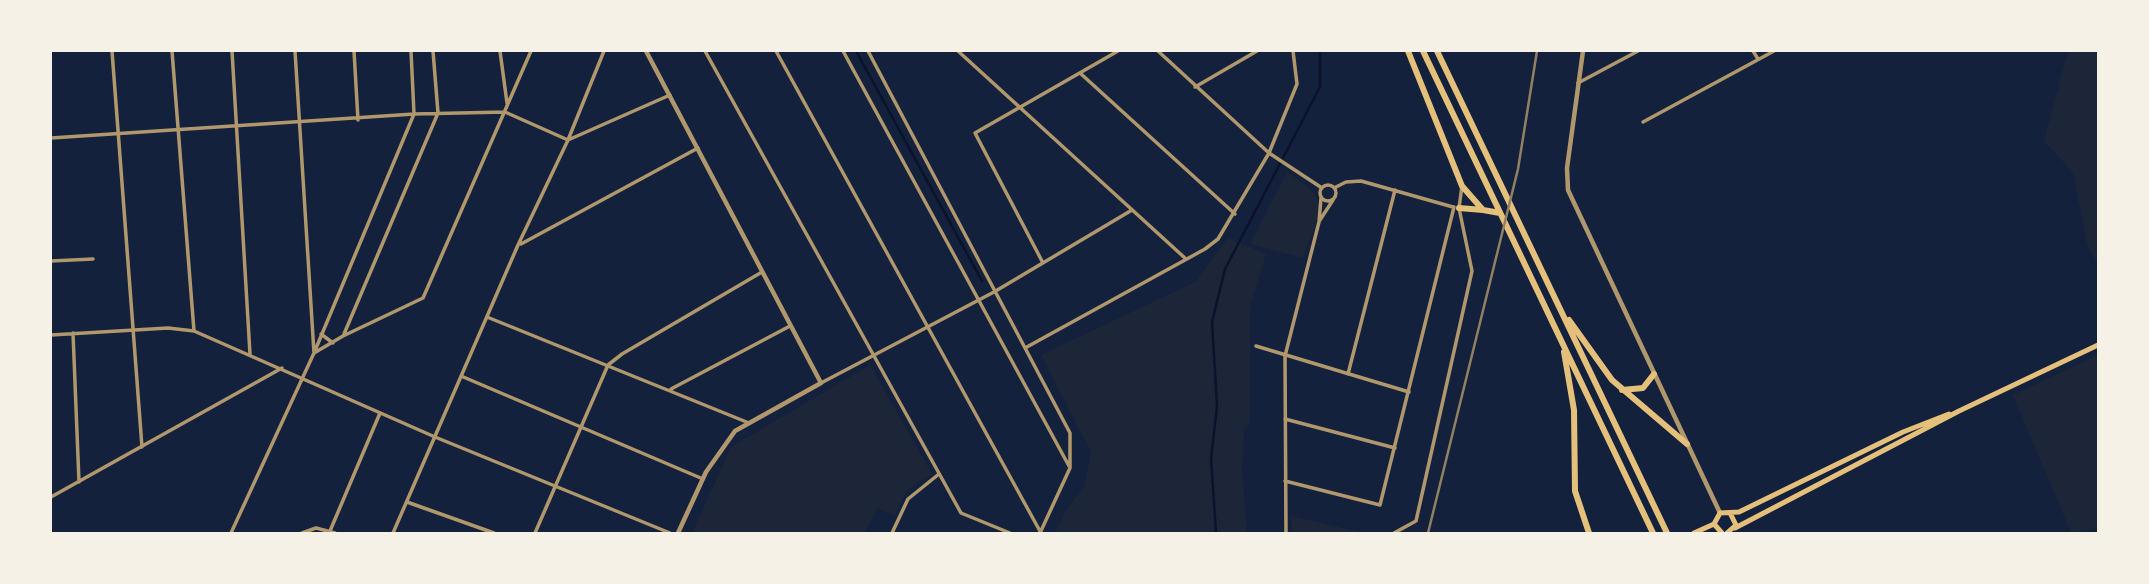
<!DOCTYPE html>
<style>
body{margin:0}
#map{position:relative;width:2149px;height:584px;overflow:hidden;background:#14213d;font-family:"Public Sans",sans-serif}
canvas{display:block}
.frame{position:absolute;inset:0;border:52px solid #f6f1e7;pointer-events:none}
</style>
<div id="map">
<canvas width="2149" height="584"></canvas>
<div class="frame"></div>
</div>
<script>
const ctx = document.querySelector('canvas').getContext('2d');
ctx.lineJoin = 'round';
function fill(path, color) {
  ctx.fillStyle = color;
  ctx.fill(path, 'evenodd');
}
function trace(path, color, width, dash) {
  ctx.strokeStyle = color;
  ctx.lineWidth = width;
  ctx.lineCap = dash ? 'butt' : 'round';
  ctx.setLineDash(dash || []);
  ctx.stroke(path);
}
fill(new Path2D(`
 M2068 51H2098V263L2088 248 2073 173 2044 141Z
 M1287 172C1295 178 1308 185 1314 193 1326 210 1309 241 1303 258L1250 244Z
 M1228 238 1266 254 1250 307V424L1244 429 1242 471 1247 533H1055L1065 512 1084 487 1091 452 1041 355 1195 282Z
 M2098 355V528L2071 533 2013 395Z
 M870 365 932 474 907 490 895 516 877 508 865 533H692L731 447Z
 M1291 516 1365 533H1292Z`), '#1d2539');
trace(new Path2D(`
 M856 51 982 281
 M1216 533 1211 459 1217 406 1212 322 1225 269 1320 87V51`), '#0b132b', 2.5);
trace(new Path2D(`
 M112 51 142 447
 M172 51 194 331
 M232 51 250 354
 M295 51 314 353 343 336 423 298 531 51
 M354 51 358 120
 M500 51 507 103
 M705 51 961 513 1010 533
 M776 51 1041 533
 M843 51 1069 466
 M868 51 1070 433V468L1040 533
 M958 51 1186 259
 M1158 51 1269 153 1322 188
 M1753 51 1758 59
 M1080 73 1235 214
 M1578 83 1638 51
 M1195 87 1257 51
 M1643 122 1774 51
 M51 138 414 114 505 112 568 140 670 95
 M1320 193a8 8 0 1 1 16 0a8 8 0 1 1-16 0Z
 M1334 188 1346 182 1361 181 1453 207
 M1320 220 1333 200
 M521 244 698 148
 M51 261 93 259
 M1043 263 975 133 1118 51
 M487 317 749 423
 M73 333 79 482
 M321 334 333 343
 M344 334 438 113 433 51
 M51 335 168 328 194 331 435 437 670 533
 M1256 346 1409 392
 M1025 348 1205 249 1218 239 1269 153 1297 84 1293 51
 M1348 374 1395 190
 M461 376 703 479
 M821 383 994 292 1132 210
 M671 389 790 326
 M1285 419 1395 448
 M1285 481 1380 505 1454 207
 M51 497 282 368
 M407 502 494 533
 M330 531 380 413
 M231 533 314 353 414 114 411 51
 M302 533 316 528 335 533
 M393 533 518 245 568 140 604 51
 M535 533 608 365 622 354 762 272
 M892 533 908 499 939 474
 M1286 533 1285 356 1319 222 1321 198
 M1394 533 1416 521 1472 271 1459 208 1462 186`), '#b1986c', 3.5);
trace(new Path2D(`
 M646 51 821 383 735 431 706 472 678 533
 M1583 51 1567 168 1568 190 1720 513`), '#b1986c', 4.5);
trace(new Path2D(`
 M1714 524 1720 513 1739 512 1903 432 1949 414
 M1714 524 1722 533
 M1735 528 1959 411 2098 345
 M1694 533 1714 524
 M1727 533 1736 525 1730 513`), '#e5c07b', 5);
trace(new Path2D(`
 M1408 51 1462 186 1483 210 1500 213
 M1423 51 1653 533
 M1437 51 1667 533
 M1459 208 1483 210
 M1569 320 1612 380 1687 444
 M1564 352 1574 410 1575 491 1589 533
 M1622 390 1643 388 1654 374`), '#e5c07b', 6);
trace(new Path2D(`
 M1428 533 1518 169 1537 51`), '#918062', 2.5);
</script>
